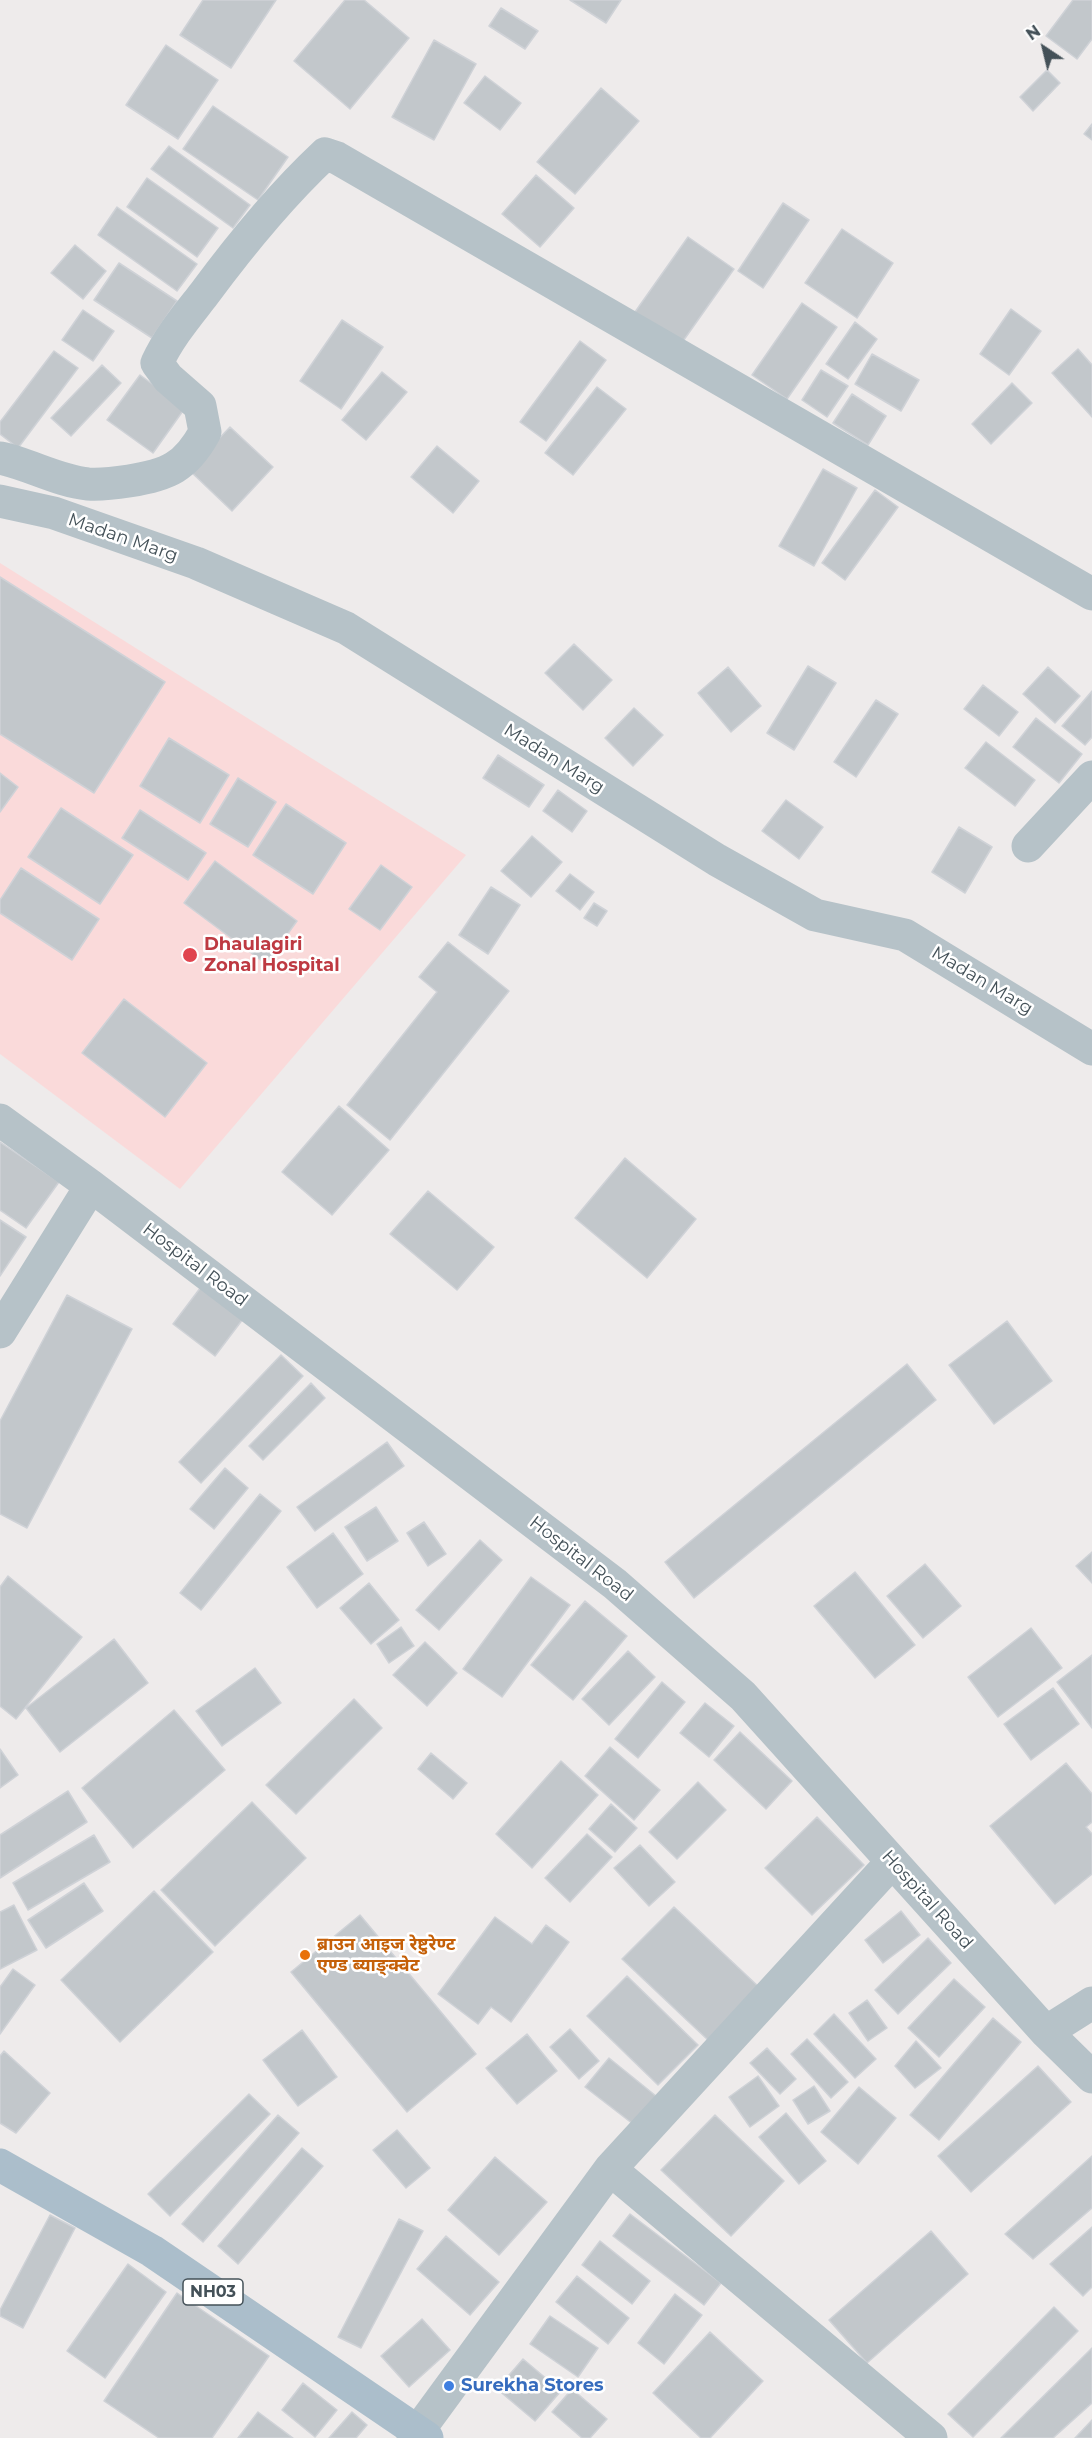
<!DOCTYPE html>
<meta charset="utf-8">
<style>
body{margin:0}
#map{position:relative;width:1092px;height:2438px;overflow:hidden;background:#eeebeb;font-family:Montserrat,sans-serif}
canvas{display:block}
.north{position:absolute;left:1014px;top:18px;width:60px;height:60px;-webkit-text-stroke:4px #fff;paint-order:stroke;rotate:325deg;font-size:16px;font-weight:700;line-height:24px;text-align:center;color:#445158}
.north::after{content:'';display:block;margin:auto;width:21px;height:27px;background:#445158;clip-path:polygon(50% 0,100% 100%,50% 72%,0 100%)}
</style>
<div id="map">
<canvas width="1092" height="2438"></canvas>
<div class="north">N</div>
</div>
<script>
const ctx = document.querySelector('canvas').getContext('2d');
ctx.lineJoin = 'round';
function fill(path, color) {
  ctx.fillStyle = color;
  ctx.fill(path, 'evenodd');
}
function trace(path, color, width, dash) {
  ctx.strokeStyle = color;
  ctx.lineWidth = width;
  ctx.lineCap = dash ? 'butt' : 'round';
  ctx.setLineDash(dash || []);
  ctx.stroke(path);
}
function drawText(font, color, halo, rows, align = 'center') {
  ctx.font = font + ' Montserrat,"Noto Sans Devanagari",sans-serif';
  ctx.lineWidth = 5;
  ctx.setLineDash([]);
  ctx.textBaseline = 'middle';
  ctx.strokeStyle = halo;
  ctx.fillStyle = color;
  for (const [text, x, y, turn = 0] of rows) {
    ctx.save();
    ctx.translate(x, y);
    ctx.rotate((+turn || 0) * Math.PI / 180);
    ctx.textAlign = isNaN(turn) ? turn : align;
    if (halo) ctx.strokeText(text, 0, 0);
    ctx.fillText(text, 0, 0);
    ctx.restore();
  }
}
fill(new Path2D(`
 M0 563 466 855 180 1189 0 1054Z`), '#fadada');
const building = new Path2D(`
 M203 0H276L231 68 180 35Z
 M345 0H364L409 38 350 109 294 61Z
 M570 0H621L606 23Z
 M1073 0H1092V39L1077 59 1046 36Z
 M501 8 538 31 525 49 489 26Z
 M434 40 476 64 434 140 392 117Z
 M166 45 218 80 178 139 126 105Z
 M1047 70 1060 83 1033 111 1020 97Z
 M485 76 521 103 500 130 464 103Z
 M601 88 639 121 575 194 537 162Z
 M213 106 288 157 258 200 183 149Z
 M1092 124V140L1084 134Z
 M169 146 250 205 233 228 151 169Z
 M536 175 574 208 540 247 502 214Z
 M147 178 218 228 197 257 127 207Z
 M783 203 809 220 763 288 738 271Z
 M117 207 197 264 177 291 98 235Z
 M842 229 893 263 857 318 805 283Z
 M688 237 734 269 681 344 635 312Z
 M75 245 106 271 83 299 51 273Z
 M119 263 177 301 152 338 94 300Z
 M802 303 837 327 787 399 752 375Z
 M1011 309 1041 331 1009 375 980 354Z
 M83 310 114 331 93 361 62 340Z
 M342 320 383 347 341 409 300 381Z
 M855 322 877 339 848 379 826 364Z
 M580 341 606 360 546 441 520 422Z
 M1078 349 1092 365V417L1052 373Z
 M54 351 78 368 18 448 0 434V422Z
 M872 354 919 380 901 411 855 384Z
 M102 365 121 383 71 436 51 418Z
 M821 370 848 386 827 417 802 400Z
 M382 372 407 392 366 440 342 420Z
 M140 375 185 408 153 453 107 420Z
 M1012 383 1032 403 991 444 972 424Z
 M597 387 626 409 573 475 545 453Z
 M852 394 886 416 868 445 833 423Z
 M230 427 273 467 232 511 189 470Z
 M437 446 479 481 453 513 411 477Z
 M823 469 857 488 814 566 779 546Z
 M875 490 898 507 845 580 822 563Z
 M0 577 165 682 94 793 0 734Z
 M574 644 612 680 583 710 545 673Z
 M808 666 836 683 794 750 767 733Z
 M728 667 761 706 731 732 698 693Z
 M1048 667 1080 696 1055 723 1023 694Z
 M983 685 1018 712 999 736 964 709Z
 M1092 691V737L1085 745 1062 726Z
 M876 700 898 714 856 777 834 762Z
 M634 708 663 735 633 766 605 738Z
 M1036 718 1082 754 1059 783 1013 747Z
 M169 738 229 775 200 823 140 786Z
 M986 742 1035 780 1015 806 965 768Z
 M498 755 544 785 529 807 483 778Z
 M0 773 18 787 0 812Z
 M238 778 276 802 248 847 210 824Z
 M558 790 587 811 572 832 543 811Z
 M786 800 823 827 799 859 762 831Z
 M286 804 346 843 313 894 253 855Z
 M61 808 133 855 100 904 28 857Z
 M140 810 206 853 188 880 122 838Z
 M959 827 992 847 965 893 932 872Z
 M532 836 562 862 531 897 501 871Z
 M215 861 297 921 266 964 184 903Z
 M381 865 412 887 380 930 349 909Z
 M21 868 99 919 72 960 0 913V900Z
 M570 874 594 892 580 910 556 891Z
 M491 887 520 905 488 954 459 935Z
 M594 903 607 911 597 926 584 918Z
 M448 942 509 991 390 1140 347 1105 437 992 419 977Z
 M124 999 207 1063 165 1117 82 1053Z
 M339 1106 389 1150 332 1215 282 1172Z
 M0 1142 59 1182 26 1228 0 1210Z
 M625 1158 696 1219 647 1278 575 1218Z
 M428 1191 494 1247 457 1290 390 1234Z
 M0 1220 26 1237 0 1276Z
 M204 1283 246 1315 215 1356 173 1324Z
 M67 1295 132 1329 27 1528 0 1514V1421Z
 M1007 1321 1052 1381 994 1424 949 1365Z
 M281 1355 303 1376 201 1483 179 1462Z
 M907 1364 936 1400 694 1598 665 1562Z
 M311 1383 325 1398 263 1460 249 1446Z
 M387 1442 404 1466 315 1531 297 1507Z
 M225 1468 248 1488 214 1529 190 1509Z
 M260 1494 281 1511 201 1610 180 1593Z
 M376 1507 398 1541 367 1561 345 1527Z
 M424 1522 446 1554 428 1566 407 1533Z
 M333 1533 363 1574 317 1608 287 1567Z
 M480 1540 502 1560 439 1630 416 1610Z
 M1092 1552V1583L1076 1566Z
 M925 1564 961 1606 923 1638 887 1596Z
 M855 1572 915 1645 875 1678 814 1606Z
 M8 1576 82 1637 16 1719 0 1706V1587Z
 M531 1577 570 1605 502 1697 463 1669Z
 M369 1583 399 1620 371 1644 340 1608Z
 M585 1601 627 1636 573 1700 531 1665Z
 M401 1627 414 1646 389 1663 377 1644Z
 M1031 1628 1062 1668 998 1717 968 1677Z
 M114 1639 148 1683 60 1752 26 1708Z
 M425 1642 457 1673 427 1706 393 1675Z
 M628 1651 655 1677 609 1725 582 1699Z
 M1092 1655V1728L1057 1682Z
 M255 1668 281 1703 222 1746 196 1711Z
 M662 1682 685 1702 638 1758 615 1739Z
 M1053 1688 1079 1724 1031 1760 1004 1724Z
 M354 1699 382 1728 296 1814 266 1785Z
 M705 1703 734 1726 709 1757 680 1733Z
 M174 1710 225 1770 133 1848 82 1788Z
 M740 1732 792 1781 766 1809 714 1760Z
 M610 1747 660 1790 634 1820 585 1776Z
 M0 1749 18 1775 0 1788Z
 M431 1753 467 1783 453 1799 418 1769Z
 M561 1761 598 1795 532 1868 496 1834Z
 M1066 1763 1092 1794V1822L1086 1827 1092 1834V1874L1055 1904 990 1826Z
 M698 1782 726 1810 677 1859 649 1832Z
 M68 1791 87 1822 0 1878V1835Z
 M252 1802 306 1858 215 1946 161 1890Z
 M611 1804 637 1828 615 1852 589 1829Z
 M817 1817 864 1865 812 1915 765 1868Z
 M587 1834 612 1857 570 1902 545 1878Z
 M94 1835 110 1862 28 1910 13 1883Z
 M640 1845 675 1882 649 1906 614 1868Z
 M84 1883 103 1911 46 1948 28 1920Z
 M154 1891 213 1952 120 2042 61 1980Z
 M14 1905 37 1950 0 1969V1912Z
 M674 1907 760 1988 709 2041 622 1959Z
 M901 1911 920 1935 883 1963 865 1940Z
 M360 1915 476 2054 407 2112 291 1972Z
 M495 1917 532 1944 546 1925 569 1942 511 2022 491 2007 478 2024 438 1994Z
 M928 1938 951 1963 898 2014 875 1990Z
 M13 1969 35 1985 0 2034V1987Z
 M627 1976 698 2045 658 2085 587 2016Z
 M954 1979 985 2007 939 2057 908 2028Z
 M867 2000 887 2028 868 2041 849 2013Z
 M834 2014 876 2059 855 2078 814 2034Z
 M993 2018 1021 2042 939 2140 910 2115Z
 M570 2029 599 2061 579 2079 550 2047Z
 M302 2030 337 2077 298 2106 263 2060Z
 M527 2034 557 2071 517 2104 486 2068Z
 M807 2039 848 2082 831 2098 791 2054Z
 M916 2041 941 2068 915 2088 895 2066Z
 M767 2048 796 2079 780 2094 750 2063Z
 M4 2051 50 2093 16 2133 0 2123V2056Z
 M609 2058 656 2096 633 2124 585 2087Z
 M1038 2066 1071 2102 971 2192 938 2156Z
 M758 2076 779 2106 750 2127 729 2097Z
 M814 2086 830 2111 808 2124 793 2100Z
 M859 2087 896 2118 858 2164 821 2132Z
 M249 2094 270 2114 170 2216 148 2194Z
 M786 2113 826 2161 799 2184 759 2137Z
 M278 2115 299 2133 203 2242 182 2224Z
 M715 2115 784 2181 731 2236 661 2170Z
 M397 2130 430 2168 406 2188 373 2150Z
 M302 2148 323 2166 238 2264 218 2246Z
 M1092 2156V2208L1033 2259 1005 2234Z
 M495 2157 547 2202 499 2255 448 2210Z
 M630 2214 721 2283 704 2305 613 2236Z
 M50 2215 75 2228 23 2328 0 2316V2310Z
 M399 2219 423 2231 361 2348 338 2337Z
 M1092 2227V2287L1083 2296 1050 2264Z
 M931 2231 968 2274 867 2363 829 2320Z
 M446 2236 499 2282 470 2315 417 2269Z
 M600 2241 650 2281 632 2304 582 2265Z
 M128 2264 166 2292 105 2378 67 2351Z
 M577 2276 629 2318 608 2344 556 2302Z
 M177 2293 269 2356 212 2438H159L104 2401Z
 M675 2294 702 2315 664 2364 638 2343Z
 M1054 2307 1078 2331 973 2437 948 2414Z
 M550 2316 598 2348 578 2377 530 2344Z
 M422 2319 450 2350 409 2387 381 2356Z
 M710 2332 763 2381 710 2438H701L653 2393Z
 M1092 2348V2403L1053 2438H1001Z
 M523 2359 561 2391 535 2421 497 2389Z
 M303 2383 337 2410 315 2437 282 2410Z
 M572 2389 607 2419 590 2438H582L552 2412Z
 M258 2412 293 2438H238Z
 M352 2412 367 2425 356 2438H329Z
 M1092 2420V2438H1075Z`);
fill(building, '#c2c7cb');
trace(building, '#cfd2d7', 1.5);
trace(new Path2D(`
 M0 458C29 464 58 481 88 484 101 485 116 483 129 481 168 475 186 467 205 432L200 406 168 378 157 363C169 337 187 316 204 294 241 244 280 196 325 154L337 158 1092 594
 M0 501 54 513 196 563 346 628 717 860 815 915 905 935 1092 1049
 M1028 846 1092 777
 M0 1120 91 1186 615 1584 743 1696 1046 2032 1092 2077
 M0 1332 91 1186
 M1046 2032 1092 2003
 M610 2169 931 2438
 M413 2438 610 2169 892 1862`), '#b6c2c8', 33);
trace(new Path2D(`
 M0 2165 152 2251 427 2438`), '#abbecb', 33);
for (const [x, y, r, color] of [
 [190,955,8,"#e0444e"],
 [305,1955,6,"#e8710a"],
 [449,2386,6,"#3f7fe0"]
]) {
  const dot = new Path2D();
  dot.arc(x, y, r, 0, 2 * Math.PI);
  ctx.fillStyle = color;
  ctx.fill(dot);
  trace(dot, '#fff', 2);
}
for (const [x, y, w] of [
 [213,2292,60]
]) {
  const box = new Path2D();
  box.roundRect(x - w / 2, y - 13, w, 26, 4.5);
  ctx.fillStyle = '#fff';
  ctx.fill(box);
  trace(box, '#445158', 1.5);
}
drawText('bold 16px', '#445158', null, [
 ["NH03",213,2292]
]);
drawText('18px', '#445158', '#fff', [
 ["Madan Marg",123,538,19],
 ["Madan Marg",554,759,32],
 ["Madan Marg",982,981,31],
 ["Hospital Road",195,1265,37],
 ["Hospital Road",581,1559,38],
 ["Hospital Road",927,1900,48]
]);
drawText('bold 18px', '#be3a42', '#fff', [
 ["Dhaulagiri",204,945],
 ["Zonal Hospital",204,966]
], 'left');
drawText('bold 18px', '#c56008', '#fff', [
 ["ब्राउन आइज रेष्टुरेण्ट",317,1945],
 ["एण्ड ब्याङ्क्वेट",317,1966]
], 'left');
drawText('bold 18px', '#366cbe', '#fff', [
 ["Surekha Stores",461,2386]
], 'left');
</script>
